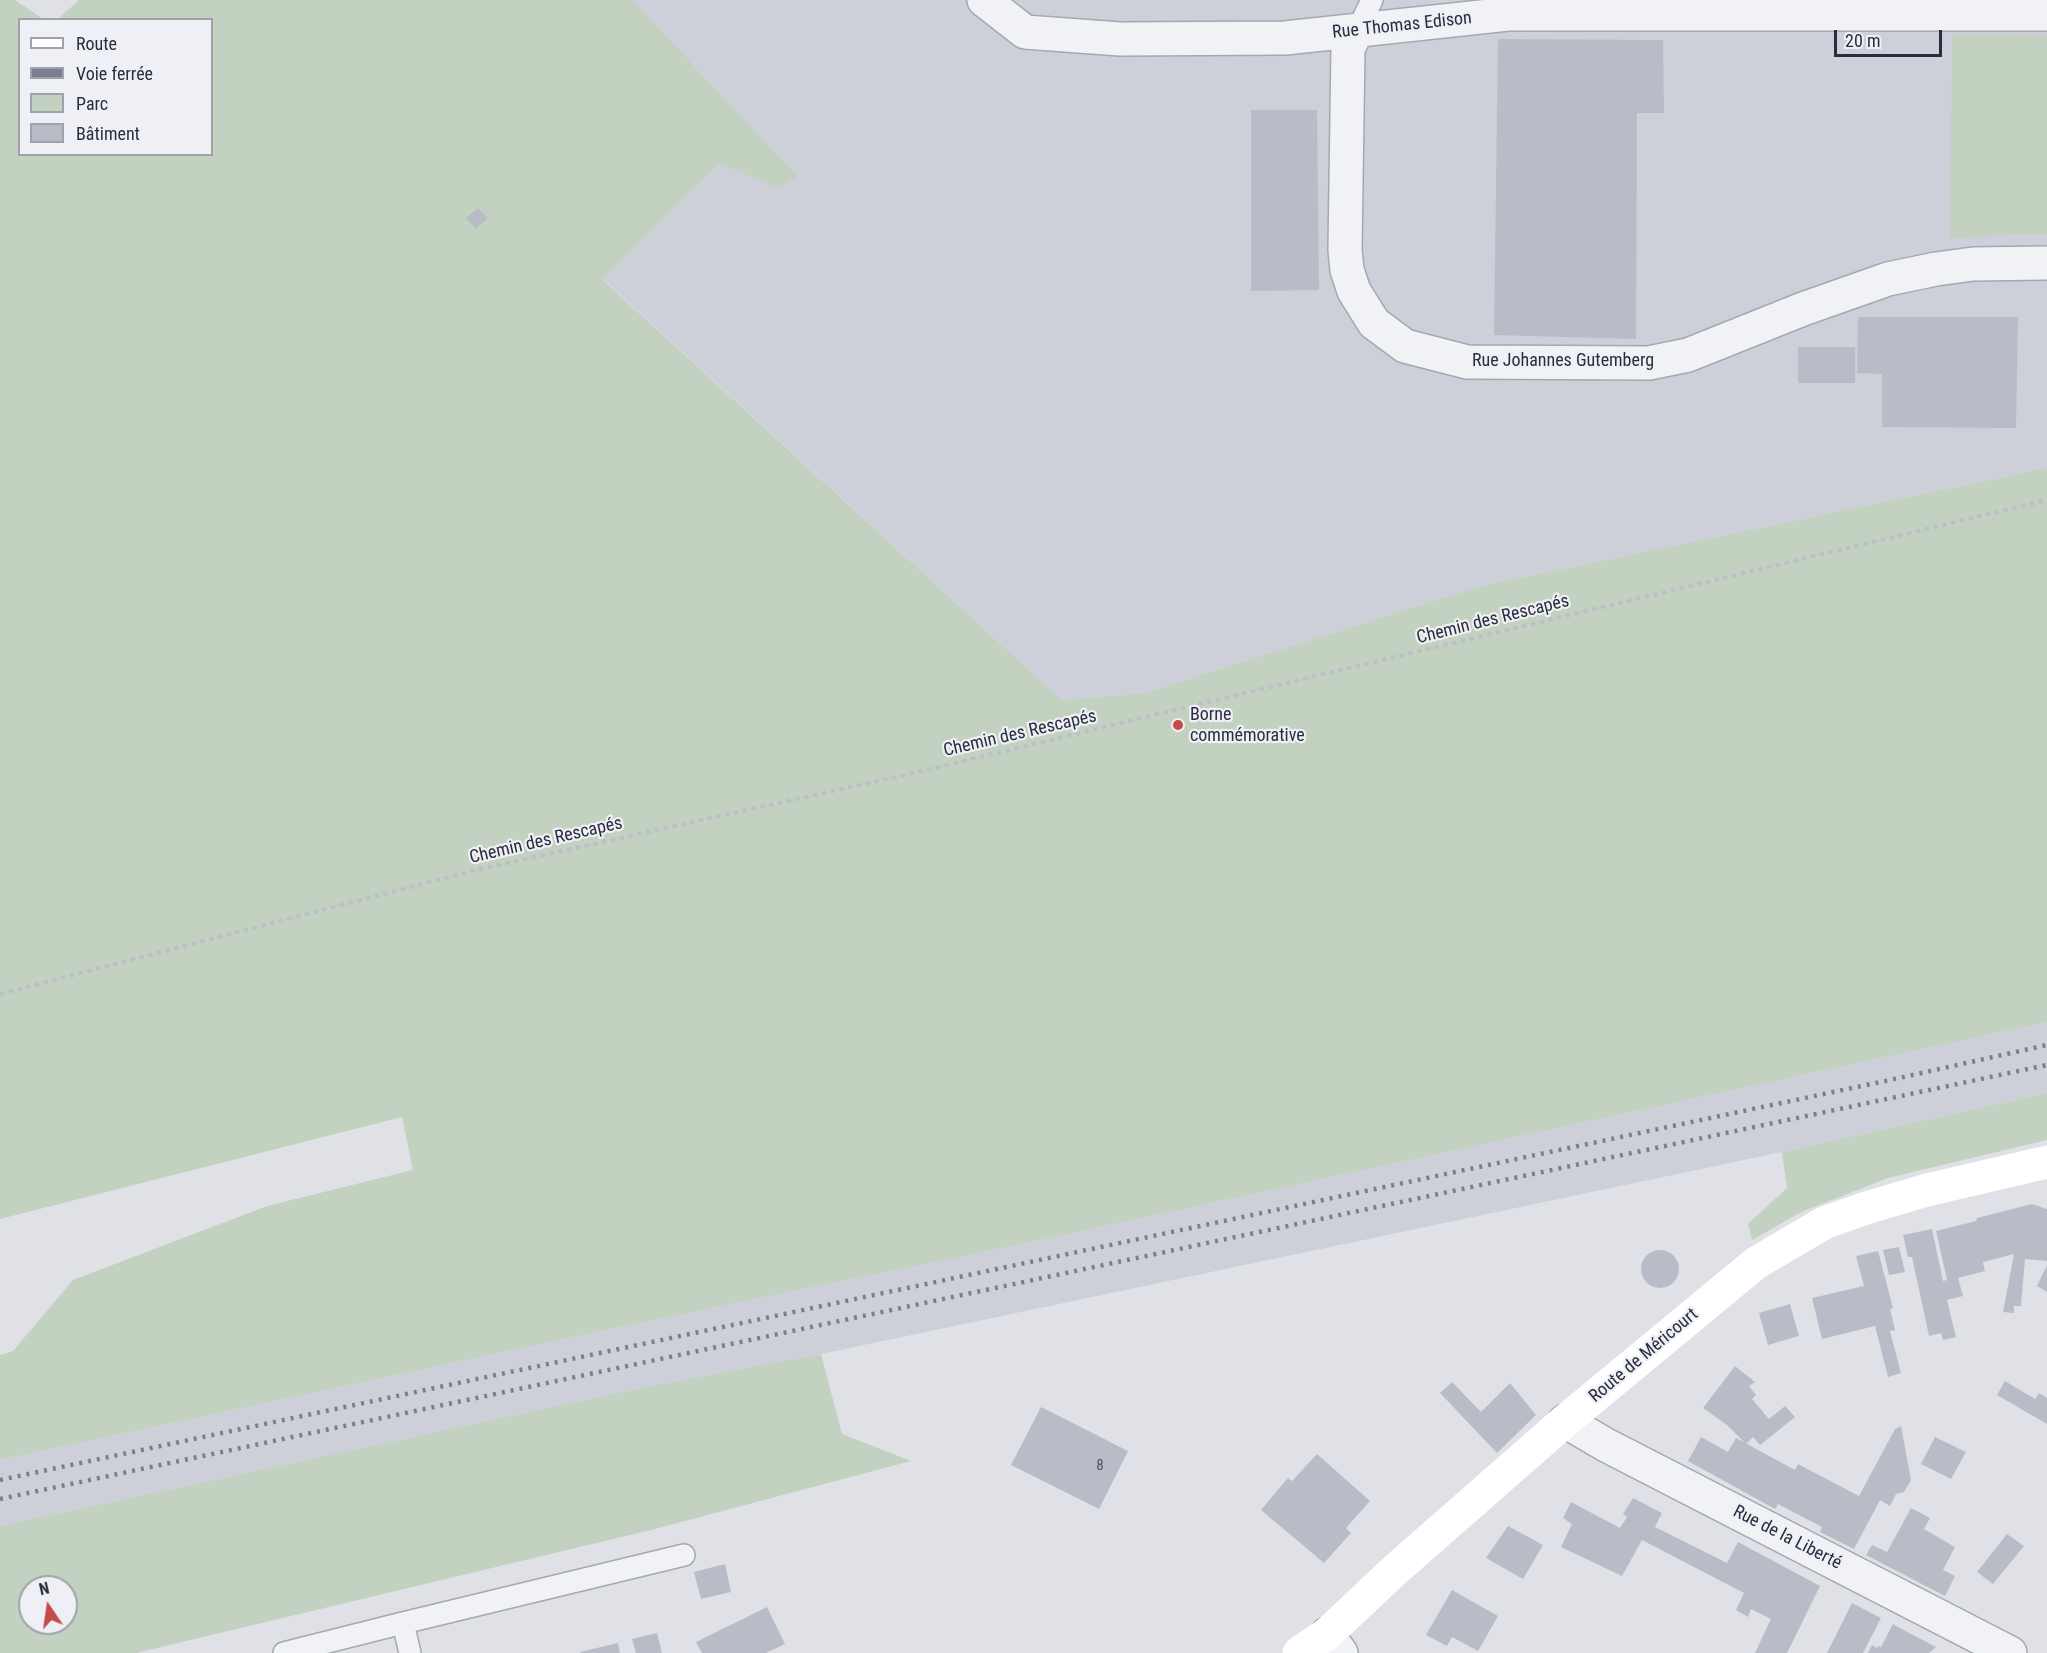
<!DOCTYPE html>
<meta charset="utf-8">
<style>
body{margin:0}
#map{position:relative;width:2047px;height:1653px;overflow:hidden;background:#dfe1e7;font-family:"Roboto Condensed",sans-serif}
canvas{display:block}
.legend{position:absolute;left:18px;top:18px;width:195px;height:138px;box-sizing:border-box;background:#eef0f5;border:2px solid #9fa2ab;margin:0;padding:8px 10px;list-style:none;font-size:18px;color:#292d3d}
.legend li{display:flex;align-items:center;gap:12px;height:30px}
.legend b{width:30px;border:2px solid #9fa2ab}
.north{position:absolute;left:18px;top:1575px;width:60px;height:60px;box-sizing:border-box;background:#eef0f5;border:2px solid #9fa2ab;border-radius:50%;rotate:347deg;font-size:16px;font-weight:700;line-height:24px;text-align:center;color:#292d3d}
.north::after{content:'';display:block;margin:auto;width:21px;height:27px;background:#c64a4b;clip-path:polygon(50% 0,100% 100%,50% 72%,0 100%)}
.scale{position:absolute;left:1834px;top:30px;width:108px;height:27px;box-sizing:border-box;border:3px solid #292d3d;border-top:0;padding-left:8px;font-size:18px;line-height:21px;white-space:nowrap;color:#292d3d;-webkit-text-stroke:4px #eef0f5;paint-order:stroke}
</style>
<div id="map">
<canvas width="2047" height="1653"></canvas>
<ul class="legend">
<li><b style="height:8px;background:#fff"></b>Route</li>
<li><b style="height:8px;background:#797f90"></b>Voie ferrée</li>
<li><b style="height:16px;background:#c2d1c0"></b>Parc</li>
<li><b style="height:16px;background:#b9bcc7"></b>Bâtiment</li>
</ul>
<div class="north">N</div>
<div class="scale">20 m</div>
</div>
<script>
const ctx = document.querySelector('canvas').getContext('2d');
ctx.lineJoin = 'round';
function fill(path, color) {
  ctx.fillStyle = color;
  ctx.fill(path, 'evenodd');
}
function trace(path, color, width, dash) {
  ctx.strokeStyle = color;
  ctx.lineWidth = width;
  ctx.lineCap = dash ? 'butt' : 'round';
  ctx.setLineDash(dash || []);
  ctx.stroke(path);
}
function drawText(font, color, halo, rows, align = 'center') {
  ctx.font = font + ' "Roboto Condensed",sans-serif';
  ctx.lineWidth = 4.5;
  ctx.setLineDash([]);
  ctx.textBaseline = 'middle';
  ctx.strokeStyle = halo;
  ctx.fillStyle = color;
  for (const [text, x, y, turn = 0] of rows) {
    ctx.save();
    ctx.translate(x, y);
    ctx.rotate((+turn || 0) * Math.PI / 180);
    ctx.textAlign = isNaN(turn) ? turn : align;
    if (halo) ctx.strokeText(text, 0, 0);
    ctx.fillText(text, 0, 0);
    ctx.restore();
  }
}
fill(new Path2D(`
 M633 0H2047V468L1481 586 1144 693 1062 700 602 278 719 162 778 188 798 177Z
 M2047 1022V1093L1782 1152 821 1354 645 1387 0 1526V1460L629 1325 1022 1244Z`), '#cdd0d9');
fill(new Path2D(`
 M0 0H15L43 19 20 20V154H212V20L58 19 79 0H633L798 177 778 188 719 163 602 279 1062 700 1144 693 1481 586 2047 468V1022L1022 1244 629 1325 0 1460V1355L13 1351 73 1280 267 1206 413 1170 402 1117 0 1219Z
 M1952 35 2047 36V234H2014L1950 239Z
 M2047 1093V1140L1888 1178 1801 1212 1752 1240 1748 1224 1787 1188 1782 1152Z
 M821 1354 842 1434 911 1461 651 1530 136 1653H0V1526L645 1387ZM30 1587H66V1623H30Z`), '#c2d1c0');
fill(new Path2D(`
 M1498 39 1663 40 1664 113H1637L1636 339 1494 335Z
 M1251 110H1317V112L1319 290 1251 291Z
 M478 208 488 218 476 229 466 218Z
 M1858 317H2018L2016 428 1882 427V374L1857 373Z
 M1798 347H1855V383H1798Z
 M2032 1204 2047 1209V1261L2025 1259 2021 1306H2014V1313L2003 1312 2014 1254 1983 1262 1985 1271 1958 1278 1963 1296 1947 1300 1956 1337 1943 1340 1941 1333 1929 1336 1912 1257H1908L1903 1235 1932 1229 1943 1281 1947 1280 1936 1231 1976 1221 1977 1218Z
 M1899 1247 1905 1272 1889 1275 1883 1250Z
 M1641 1269a19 19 0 1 1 38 0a19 19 0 1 1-38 0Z
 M1878 1251 1893 1308 1890 1309 1895 1330 1890 1331 1901 1373 1888 1377 1875 1326 1822 1339 1812 1298 1864 1286 1856 1256Z
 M2047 1265V1292L2037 1286Z
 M1790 1304 1799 1336 1768 1345 1759 1313Z
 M1735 1366 1755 1382 1749 1386 1756 1395 1752 1399 1769 1419 1785 1406 1795 1417 1760 1445 1753 1437 1746 1444 1727 1425 1703 1408Z
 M2005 1381 2035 1399 2039 1393 2047 1398V1424L1997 1395Z
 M1452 1382 1481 1412 1510 1383 1536 1415 1497 1453 1440 1393Z
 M1041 1407 1128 1451 1099 1509 1011 1465Z
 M1901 1426 1911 1480 1904 1492 1896 1494 1890 1506 1880 1500 1854 1549 1820 1532 1822 1527 1778 1504 1775 1509 1688 1461 1701 1437 1728 1452 1736 1438 1795 1470 1798 1464 1859 1496 1895 1429Z
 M1935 1437 1966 1452 1951 1479 1921 1464Z
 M1317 1454 1370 1501 1346 1528 1351 1533 1324 1563 1261 1510 1288 1478 1292 1481Z
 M1633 1498 1662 1513 1655 1527 1727 1563 1738 1542 1820 1586 1787 1653H1755L1771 1619 1751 1609 1748 1617 1736 1610 1744 1593 1642 1540 1622 1576 1561 1547 1572 1524 1563 1518 1571 1502 1620 1528 1627 1517 1623 1514Z
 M1911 1508 1930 1518 1924 1529 1955 1547 1943 1570 1955 1576 1945 1596 1866 1555 1872 1545 1887 1552Z
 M1508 1526 1543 1545 1523 1579 1486 1558Z
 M2007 1534 2024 1546 1993 1584 1977 1572Z
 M725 1564 731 1592 701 1599 694 1572Z
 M1452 1590 1498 1616 1478 1651 1452 1637 1447 1646 1426 1635Z
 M1852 1603 1881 1618 1863 1653H1827Z
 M767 1607 785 1644 766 1653H702L696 1642Z
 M1893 1624 1911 1634 1936 1647 1929 1653H1868L1872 1645 1877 1648 1878 1646 1881 1647Z
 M657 1633 662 1653H636L632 1639Z
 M618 1643 620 1653H581L580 1652Z`), '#b9bcc7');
const lane = new Path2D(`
 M1357 31 1372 0
 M284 1653 403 1623
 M410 1653 403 1623 684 1555`);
const street = new Path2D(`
 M984 0 1025 32 1120 39 1285 38 1508 14H2047
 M1357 31 1348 48 1345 250 1347 270 1354 291 1374 323 1405 346 1467 362 1649 363 1688 355 1803 309 1888 279 1936 269 1973 264 2047 263
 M1565 1421 1606 1445 2010 1653
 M1327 1634 1341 1653`);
trace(lane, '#a5a7b1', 24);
trace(street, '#a5a7b1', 36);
trace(new Path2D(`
 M0 994 472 871 905 775 2047 500`), '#bdbfc6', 4, [4.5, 4.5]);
trace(lane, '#f1f2f6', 21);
trace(street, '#f1f2f6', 33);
trace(new Path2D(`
 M1299 1653 1327 1634 1395 1570 1565 1421 1756 1263 1824 1223 1866 1208 1927 1190 2047 1162`), '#fff', 33);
trace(new Path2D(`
 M0 1480 1890 1080 2047 1045
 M0 1499 2047 1065`), '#797f90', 4.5, [3, 6]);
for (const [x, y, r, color] of [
 [1178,725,6,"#c64a4b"]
]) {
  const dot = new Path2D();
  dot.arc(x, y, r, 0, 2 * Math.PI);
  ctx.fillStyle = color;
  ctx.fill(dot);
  trace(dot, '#eef0f5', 2);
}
drawText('15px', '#4d5160', null, [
 ["8",1100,1466]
]);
drawText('18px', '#292d3d', '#eef0f5', [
 ["Rue Thomas Edison",1402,26,-6],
 ["Rue Johannes Gutemberg",1563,361],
 ["Chemin des Rescapés",1493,620,-14],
 ["Chemin des Rescapés",1020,734,-13],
 ["Chemin des Rescapés",546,841,-13],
 ["Route de Méricourt",1644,1356,-40],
 ["Rue de la Liberté",1787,1538,27]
]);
drawText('18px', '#292d3d', '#eef0f5', [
 ["Borne",1190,715],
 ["commémorative",1190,736]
], 'left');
</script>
